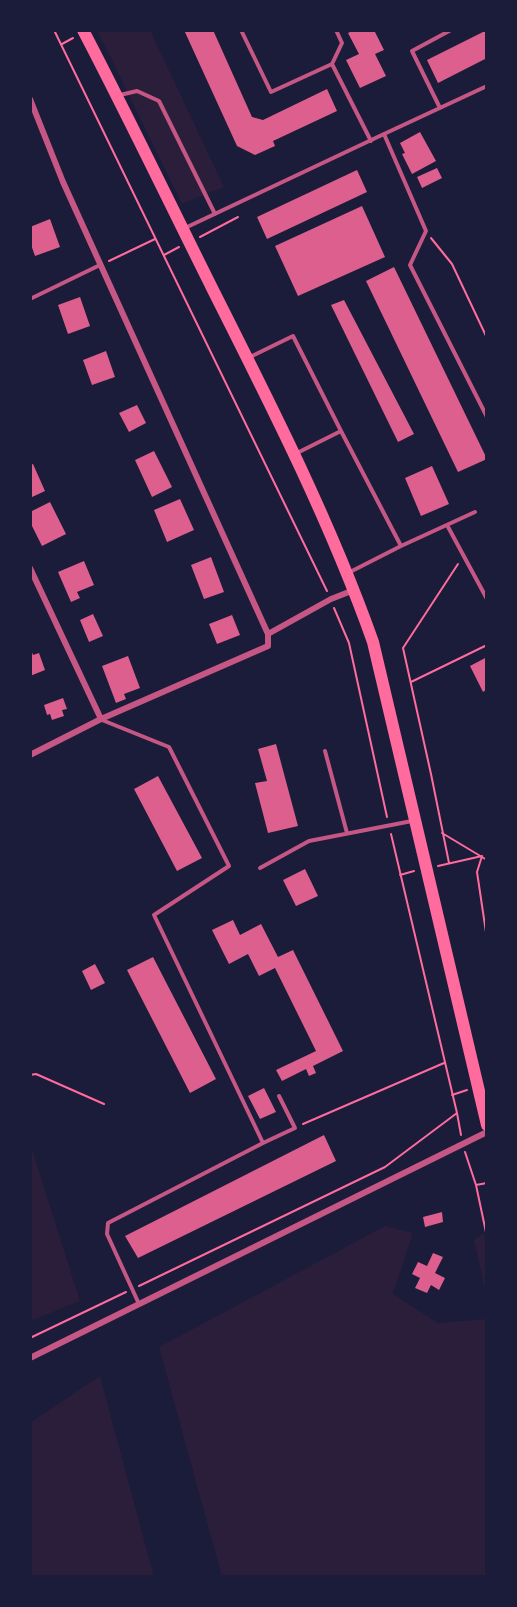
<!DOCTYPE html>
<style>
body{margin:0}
#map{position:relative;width:517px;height:1607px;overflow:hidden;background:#1b1b3a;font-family:"Work Sans",sans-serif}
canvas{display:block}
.frame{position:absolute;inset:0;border:32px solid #1b1b3a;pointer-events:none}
</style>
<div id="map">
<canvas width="517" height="1607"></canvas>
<div class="frame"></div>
</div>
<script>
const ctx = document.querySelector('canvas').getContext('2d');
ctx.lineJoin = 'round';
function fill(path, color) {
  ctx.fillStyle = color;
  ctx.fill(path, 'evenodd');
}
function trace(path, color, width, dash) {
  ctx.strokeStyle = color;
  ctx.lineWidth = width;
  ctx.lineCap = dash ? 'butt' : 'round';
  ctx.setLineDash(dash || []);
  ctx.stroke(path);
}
fill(new Path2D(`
 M97 30H150L224 187 182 204Z
 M30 1143 80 1301 30 1321Z
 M385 1226 413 1233 393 1294 438 1323 487 1319V1577H222L159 1347Z
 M484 1233 487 1250V1298L474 1240Z
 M100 1376 154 1577H30V1423Z`), '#2a1e3b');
fill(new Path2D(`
 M184 30H213L252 117 263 120 327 89 337 111 273 141 275 146 255 155 237 146Z
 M354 30H374L384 50 375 54 386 76 360 88 346 60 359 54 348 33Z
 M487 30V58L438 83 427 60Z
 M420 132 436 161 412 174 402 154 405 153 400 143Z
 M437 168 442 178 422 188 417 177Z
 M357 170 367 192 267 239 257 217Z
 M362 206 385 257 298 296 275 246Z
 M50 219 60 247 35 256 30 242V227Z
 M394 267 487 459 458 472 366 281Z
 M80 297 90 326 68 334 58 305Z
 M344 300 414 434 398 442 331 305Z
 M106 351 115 377 92 385 83 360Z
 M137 405 146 423 129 432 119 413Z
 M154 451 172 487 152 497 135 460Z
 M33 464 45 491 30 498V465Z
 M432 466 449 504 421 516 405 478Z
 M180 499 194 530 167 542 154 510Z
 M50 502 66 534 42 546 30 522V512Z
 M211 557 224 592 204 599 191 565Z
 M84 561 94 585 77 592 80 598 71 602 58 572Z
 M93 614 103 636 89 642 80 620Z
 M232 615 240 635 217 644 209 624Z
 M30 647 33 655 39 653 45 670 30 676Z
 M128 656 140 688 124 694 126 699 116 703 102 666Z
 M487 657V689L483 692 470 666Z
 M63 698 67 709 62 710 64 716 52 720 50 714 47 715 44 705Z
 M276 744 298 826 268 833 255 783 267 781 258 749Z
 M158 776 202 858 177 871 134 789Z
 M305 869 318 896 296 906 283 880Z
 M233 920 240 935 261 924 278 957 293 950 343 1051 313 1066 316 1073 309 1076 306 1069 282 1081 276 1070 316 1051 275 968 259 976 248 954 229 964 212 930Z
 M153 957 216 1079 190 1093 127 970Z
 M95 964 105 983 91 990 82 971Z
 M264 1088 276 1112 260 1119 248 1096Z
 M324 1135 336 1161 138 1258 125 1236Z
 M442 1212 443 1222 425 1227 423 1217Z
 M433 1253 443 1257 435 1273 445 1278 439 1290 431 1285 427 1293 415 1288 420 1278 412 1274 418 1262 427 1266Z`), '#dd5f8e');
trace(new Path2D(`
 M54 30 327 591
 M62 44 73 38
 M200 237 238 217
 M431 238 452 264 487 338
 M164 255 179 247
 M109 261 155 239
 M334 608 349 643 387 817
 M411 682 487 645
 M442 833 487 860
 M391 834 457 1113 461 1135
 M482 856 477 872 487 939
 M449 863 431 774 403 648 458 564
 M438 866 482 856
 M400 875 414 871
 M30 1075 36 1074 104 1104
 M452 1095 467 1090
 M303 1124 444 1063
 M465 1152 476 1185 487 1237
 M476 1185 487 1183
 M139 1286 385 1167 457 1113
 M30 1338 126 1292`), '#ff6b9d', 2);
trace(new Path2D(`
 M241 30 271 92 332 64 371 141
 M332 64 342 43 336 30
 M120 95 137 91 159 101 215 214
 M440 108 412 51 451 30
 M384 134 487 86
 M185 228 384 134 426 231 410 265 487 417
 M30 299 100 265
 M250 357 293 336 341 431 401 546
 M297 453 341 431
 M447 525 487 599
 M348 573 401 546 475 512
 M102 720 169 747 229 866 154 915 263 1143 108 1223 107 1234 139 1304
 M325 751 347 833
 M260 868 309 841 412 821
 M263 1143 295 1128 279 1096`), '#c65784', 4);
trace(new Path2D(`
 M30 99 63 182 268 634V646L101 719 30 755
 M30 568 101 719
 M268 634 331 599 354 590
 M30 1358 487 1132`), '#c65784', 6);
trace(new Path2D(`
 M83 30C128 116 170 204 213 290 271 405 330 521 373 642L487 1125`), '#ff6b9d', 12);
</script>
